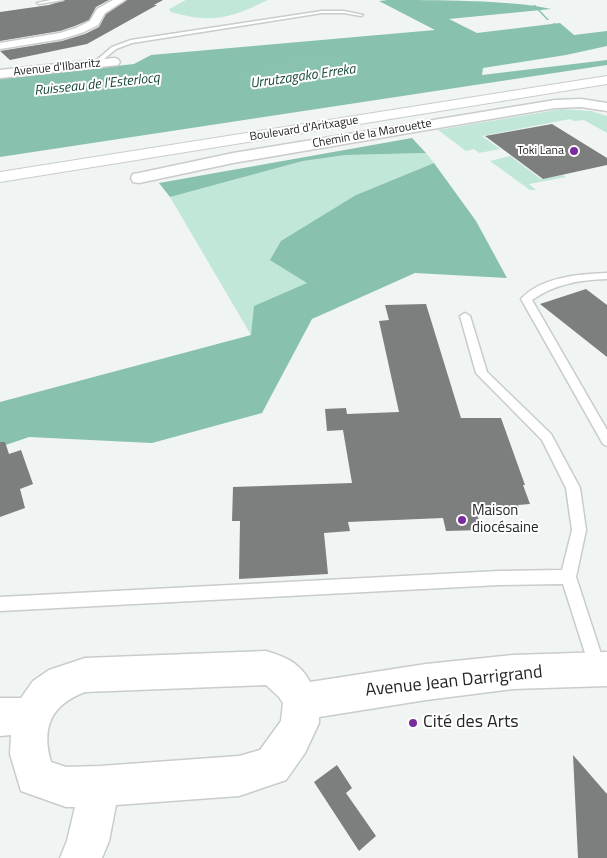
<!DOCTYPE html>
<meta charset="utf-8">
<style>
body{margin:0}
canvas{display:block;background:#f0f4f2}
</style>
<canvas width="607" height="858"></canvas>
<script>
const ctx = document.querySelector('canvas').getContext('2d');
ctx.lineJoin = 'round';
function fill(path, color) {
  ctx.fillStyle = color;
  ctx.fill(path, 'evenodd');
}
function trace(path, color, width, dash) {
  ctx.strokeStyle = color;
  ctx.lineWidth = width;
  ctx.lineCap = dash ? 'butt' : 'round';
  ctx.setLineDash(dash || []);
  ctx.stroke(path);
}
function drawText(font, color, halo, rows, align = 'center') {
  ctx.font = font + ' "Titillium Web",sans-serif';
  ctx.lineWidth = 4;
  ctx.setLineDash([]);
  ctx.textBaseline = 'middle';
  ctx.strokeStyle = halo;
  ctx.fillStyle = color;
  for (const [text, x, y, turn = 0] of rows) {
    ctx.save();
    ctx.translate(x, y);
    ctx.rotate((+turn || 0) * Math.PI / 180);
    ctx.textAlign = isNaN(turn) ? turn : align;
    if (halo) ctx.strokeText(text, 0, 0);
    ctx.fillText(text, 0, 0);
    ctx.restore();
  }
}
fill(new Path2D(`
 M186 0H268C230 18 213 24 171 12L169 9Z
 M562 109 591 111 607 116V133L584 120 574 121 570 119 482 136 500 149 479 153 474 149 466 151 438 130Z
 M426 153 434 163 356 195 308 283 255 306 251 335 170 197 303 161 346 155Z
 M510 156 541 179 563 175 566 177 529 184 536 190H530L490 161Z`), '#c0e7d8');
fill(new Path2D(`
 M388 0C431 0 514 0 551 9L449 19 477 33 560 23 574 35 607 31V46L566 55 483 68 482 75 607 60V65L0 157V79L134 64 151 55 435 30 379 1Z
 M412 138 426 153 346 155 303 161 170 197 159 183Z
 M434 163 476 221 507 278 415 273 312 319 262 413 152 443 29 437 0 447V402L251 335 254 306 307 283 270 260 281 241 356 195Z`), '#88c1ad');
fill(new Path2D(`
 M300 55C324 55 354 51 376 62L330 64 284 76 242 80 214 86 197 87 282 58Z`), '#89c2ae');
fill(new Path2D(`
 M533 5H535L549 20H547Z
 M553 23 556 24 553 32 527 39 483 42 438 41 413 48 411 57 422 73 491 62 527 51 607 37V39L528 53 492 64 421 75 0 131V129L419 73 407 57 411 46 438 39 483 40 527 37 551 30Z
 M197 86 198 88 129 97 0 109V107L129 95Z`), '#89c2ae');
fill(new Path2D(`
 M65 0H109L96 7 89 20 75 26 60 31 0 41V12L49 5Z
 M127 0H163L154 5H157L87 44 10 60 0 51 62 41 85 34 99 27 106 14Z
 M552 124 607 158V165L543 179 485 136Z
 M586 289 607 305V357L540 304Z
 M426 304 461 418H501L525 485H523L530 504 518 505 519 508 476 511 482 530 446 531 443 518 348 522 350 531 324 533 328 574 239 579 240 521H232L233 487 352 483 343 430 327 431 325 409 346 408 347 414 399 412 379 321 389 320 385 305Z
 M0 442H5L9 454 21 450 33 484 20 489 25 508 0 517Z
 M573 755 607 794V858H578Z
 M337 765 352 788 346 793 376 836 359 851 314 782Z`), '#7c7f7e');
const lane = new Path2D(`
 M51 0H63L39 4 37 3Z
 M322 11H344L363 15 361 16 344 13H322L132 43 116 49 98 64 93 63 112 47 131 40Z
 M607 273V279C579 280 555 284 532 300L607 430V446L603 444 521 299C541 277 579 274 607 273Z
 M465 313 470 316 487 372 551 434 580 488 586 530 576 577 606 669 604 675 598 677 592 675 563 584 499 585 0 611V597L499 571 562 570 572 530 566 488 542 440 476 373 460 316Z`);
const street = new Path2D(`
 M113 0H125L105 13 98 25 84 32 62 39 0 49V43L60 33 76 28 90 21 97 9Z
 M114 58 118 59 120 62 118 65 0 78V70Z
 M581 99 607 103V111L581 107 555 108 233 163 139 183 133 182 131 178 133 174 139 173 233 153 555 100Z
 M266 651C286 657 300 663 310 682L426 664 513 655 607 652V686L513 689 426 700 319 717V723L305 753 286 780 239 796 116 805 109 841 102 858H60L67 841 75 807H66L21 791 10 754 11 735 0 736V698H21L33 681 49 670 85 658ZM266 685 279 697 283 703 281 721 260 750 239 756 100 766 66 767 51 762C41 727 51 705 85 692Z`);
const primary = new Path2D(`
 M607 76V84L0 182V172Z`);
trace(lane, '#c9cccb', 3);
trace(street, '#c9cccb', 3);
trace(primary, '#c9cccb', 2);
fill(lane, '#fff');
fill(street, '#fff');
fill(primary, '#fff');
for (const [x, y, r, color] of [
 [574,151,5,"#792c9e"],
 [462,520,5,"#792c9e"],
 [413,723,5,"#792c9e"]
]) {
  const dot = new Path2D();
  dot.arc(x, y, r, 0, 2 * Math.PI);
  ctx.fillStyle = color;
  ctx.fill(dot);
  trace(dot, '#fff', 2);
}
drawText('12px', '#252626', '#fff', [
 ["Avenue d'Ilbarritz",57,68,-6],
 ["Boulevard d'Aritxague",304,129,-9],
 ["Chemin de la Marouette",372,134,-10]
]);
drawText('12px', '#252626', '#fff', [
 ["Toki Lana",564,151]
], 'right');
drawText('italic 14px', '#19493b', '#fff', [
 ["Urrutzagako Erreka",303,77,-8],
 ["Ruisseau de l'Esterlocq",97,85,-6]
]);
drawText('15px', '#252626', '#fff', [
 ["Maison",472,511],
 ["diocésaine",472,528]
], 'left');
drawText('18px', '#252626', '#fff', [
 ["Avenue Jean Darrigrand",454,682,-6]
]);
drawText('18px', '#252626', '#fff', [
 ["Cité des Arts",423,723]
], 'left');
</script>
